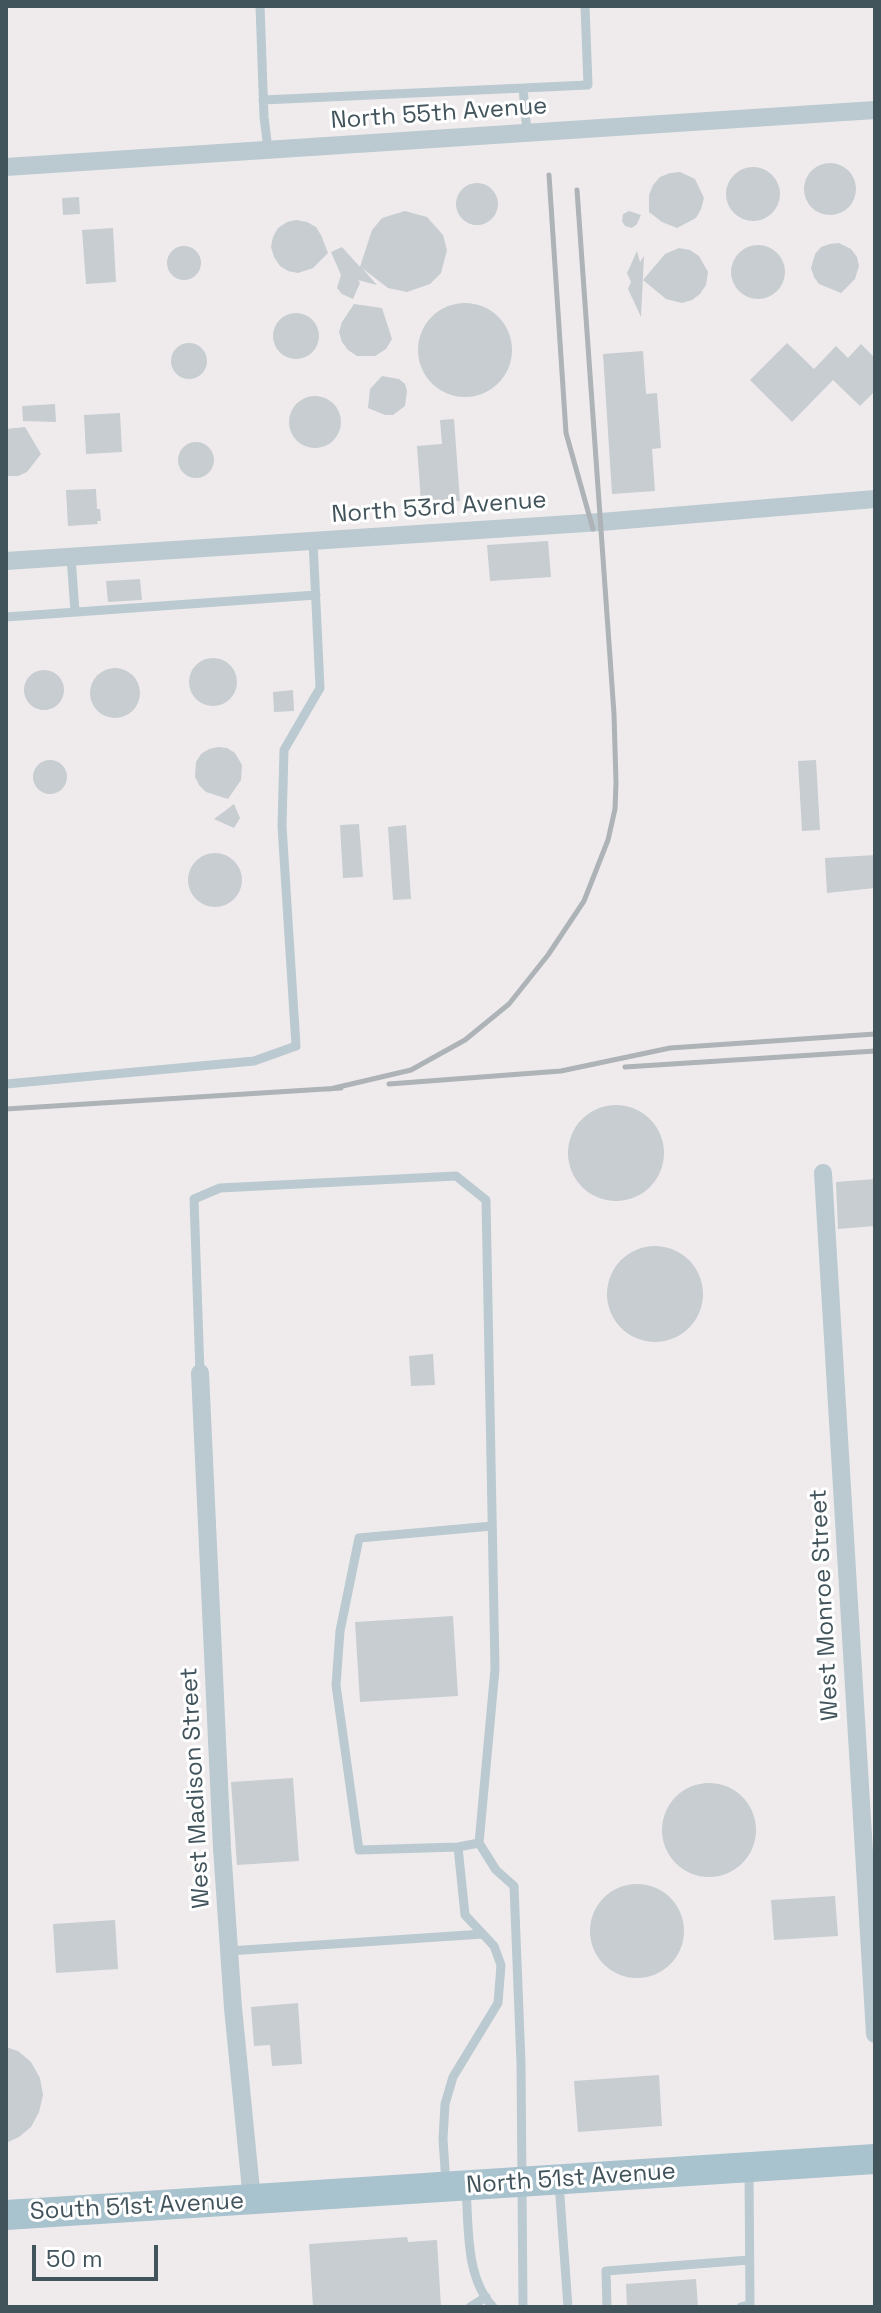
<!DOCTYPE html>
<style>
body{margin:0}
#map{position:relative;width:881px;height:2313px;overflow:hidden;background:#efebec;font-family:"Space Grotesk",sans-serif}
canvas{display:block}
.frame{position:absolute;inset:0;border:8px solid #42545b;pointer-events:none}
.scale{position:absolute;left:32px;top:2245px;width:126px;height:36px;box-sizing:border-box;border:4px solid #42545b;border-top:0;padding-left:10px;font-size:24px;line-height:28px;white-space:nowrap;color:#42545b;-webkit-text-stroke:6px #fff;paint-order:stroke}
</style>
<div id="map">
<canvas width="881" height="2313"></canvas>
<div class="frame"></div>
<div class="scale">50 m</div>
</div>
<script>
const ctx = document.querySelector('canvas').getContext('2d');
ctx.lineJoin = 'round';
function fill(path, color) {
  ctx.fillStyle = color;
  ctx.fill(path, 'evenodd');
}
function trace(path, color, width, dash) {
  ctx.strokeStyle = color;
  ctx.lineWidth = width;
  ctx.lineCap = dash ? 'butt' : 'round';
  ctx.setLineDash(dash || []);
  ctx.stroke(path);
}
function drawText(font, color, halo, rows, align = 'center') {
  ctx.font = font + ' "Space Grotesk",sans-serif';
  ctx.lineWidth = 6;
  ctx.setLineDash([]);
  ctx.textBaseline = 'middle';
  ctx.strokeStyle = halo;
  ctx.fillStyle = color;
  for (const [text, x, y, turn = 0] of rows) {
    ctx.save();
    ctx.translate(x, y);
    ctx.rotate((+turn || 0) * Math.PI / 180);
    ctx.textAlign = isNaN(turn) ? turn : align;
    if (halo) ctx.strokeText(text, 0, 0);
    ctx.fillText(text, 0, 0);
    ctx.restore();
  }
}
fill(new Path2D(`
 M804 189a26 26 0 1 1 52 0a26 26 0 1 1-52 0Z
 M726 194a27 27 0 1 1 54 0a27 27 0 1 1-54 0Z
 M680 172 695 179 704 198 701 209 696 218 677 228 662 222 649 212V195L653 185 660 177 670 173Z
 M456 204a21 21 0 1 1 42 0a21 21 0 1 1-42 0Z
 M79 197 80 214 63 215 62 198Z
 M405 211 427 217 443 235 447 250 441 273 430 284 407 292 388 288 362 268 377 285 358 280 360 283 353 299 342 294 337 288 341 275 331 252 342 247 360 267 372 230 382 218Z
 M629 211 641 215 637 224 632 228 625 226 622 221 623 214Z
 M296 220 307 222 316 227 321 235 328 253 313 268 298 273 288 271 280 266 274 257 271 247 273 237 278 228 287 222Z
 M113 228 116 282 86 284 82 230Z
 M839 243 851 249 857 257 859 266 855 279 841 293 819 284 814 277 811 268 815 254 821 247 830 244Z
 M731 272a27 27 0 1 1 54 0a27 27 0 1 1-54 0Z
 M167 263a17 17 0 1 1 34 0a17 17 0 1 1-34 0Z
 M679 248 690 250 699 256 708 272 706 285 700 294 692 300 682 303 666 299 643 280 665 254Z
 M637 251 640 262 644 256 641 317 628 289 631 282 627 273Z
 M418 350a47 47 0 1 1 94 0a47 47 0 1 1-94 0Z
 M354 304 382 308 392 339 386 349 375 356H357L348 350 342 342 339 332 342 322Z
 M273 336a23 23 0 1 1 46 0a23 23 0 1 1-46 0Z
 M171 361a18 18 0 1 1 36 0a18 18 0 1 1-36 0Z
 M787 343 814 369 836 346 848 358 861 344 875 358V391L860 406 833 380 792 422 750 380Z
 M643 351 646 394 657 393 661 448 652 449 655 491 612 494 603 354Z
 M382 376 399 379 405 384 407 391 405 406 393 415H385L368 408 370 389Z
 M289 422a26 26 0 1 1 52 0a26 26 0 1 1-52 0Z
 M55 404 56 422 23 421 22 406Z
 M120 413 122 452 86 454 84 415Z
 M454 419 460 501 421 503 417 446 442 444 440 420Z
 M25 427 41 454 27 472 18 476H6V429Z
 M178 460a18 18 0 1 1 36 0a18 18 0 1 1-36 0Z
 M96 489 97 509H100L101 521H97L98 524 68 526 66 490Z
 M548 541 551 577 490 581 487 545Z
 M140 579 142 600 108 602 106 581Z
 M189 682a24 24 0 1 1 48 0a24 24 0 1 1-48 0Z
 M90 693a25 25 0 1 1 50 0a25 25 0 1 1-50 0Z
 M24 690a20 20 0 1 1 40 0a20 20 0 1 1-40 0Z
 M293 690 294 711 274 712 273 692Z
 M218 747 227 748 235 753 242 765 241 780 228 799 206 792 199 785 195 777 196 762 201 754 209 749Z
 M33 777a17 17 0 1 1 34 0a17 17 0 1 1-34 0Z
 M816 760 820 830 802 831 798 761Z
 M234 804 240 818 234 828 214 819Z
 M359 824 363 877 343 878 340 825Z
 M406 825 411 899 393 900 388 827Z
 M188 880a27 27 0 1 1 54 0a27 27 0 1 1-54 0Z
 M875 855V888L827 893 825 858Z
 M568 1153a48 48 0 1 1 96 0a48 48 0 1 1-96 0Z
 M875 1179V1226L838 1229 836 1182Z
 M607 1294a48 48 0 1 1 96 0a48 48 0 1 1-96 0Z
 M433 1354 435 1385 411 1386 409 1356Z
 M453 1616 458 1696 360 1702 355 1622Z
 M293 1778 299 1861 237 1865 231 1782Z
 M662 1830a47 47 0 1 1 94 0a47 47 0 1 1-94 0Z
 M590 1931a47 47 0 1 1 94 0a47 47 0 1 1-94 0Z
 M835 1896 838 1936 774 1940 771 1900Z
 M115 1920 118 1969 56 1973 53 1924Z
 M298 2003 302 2064 272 2066 270 2045 254 2046 251 2007Z
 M6 2047 18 2051 31 2062 40 2078 43 2095 39 2112 31 2127 19 2137 6 2143Z
 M659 2075 662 2126 578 2132 574 2081Z
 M407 2237 408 2242 437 2240 441 2307H313L309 2244Z
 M696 2279 698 2307H627L626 2284Z`), '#c7cdd1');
trace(new Path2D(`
 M260 6 264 117 268 149
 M523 88 527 132
 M263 100 588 85 585 6
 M71 557 75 612
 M6 617 316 595
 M6 1084 254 1061 296 1046 282 826 284 750 320 688 313 541
 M200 1373 194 1199 220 1188 456 1176 486 1200 495 1669 479 1843
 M458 1847 359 1850 336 1685 340 1631 359 1538 492 1526
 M229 1951 483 1934
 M559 2183 568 2307
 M446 2184 443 2139 445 2104 453 2077 498 2003 501 1965 494 1946 465 1915 458 1847 479 1843 496 1870 514 1886 521 2063 523 2307
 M466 2189C469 2227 465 2277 493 2307
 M470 2307 486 2297
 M607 2307 606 2271 749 2260
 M741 2307 750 2305 749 2171`), '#bacad0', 9);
trace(new Path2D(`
 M6 167 875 110
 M6 561 601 522 875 499
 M823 1173 875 2034
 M200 1373 222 1848 233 2008 252 2200`), '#bacad0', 18);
trace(new Path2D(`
 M6 2215 875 2159`), '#a8c2ce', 30);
trace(new Path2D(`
 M549 175 566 433 593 529
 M625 1067 875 1051
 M389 1084 561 1071 670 1048 875 1034
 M330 1089 411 1070 465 1040 509 1004 548 955 584 901 608 840 615 809 616 783 614 714 577 190
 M6 1109 341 1088`), '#adb3b7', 5);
drawText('24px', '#42545b', '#fff', [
 ["North 55th Avenue",439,114,-4],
 ["North 53rd Avenue",439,508,-4],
 ["West Monroe Street",825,1605,-93],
 ["West Madison Street",196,1788,-93],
 ["North 51st Avenue",571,2179,-4],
 ["South 51st Avenue",137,2207,-3]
]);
</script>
